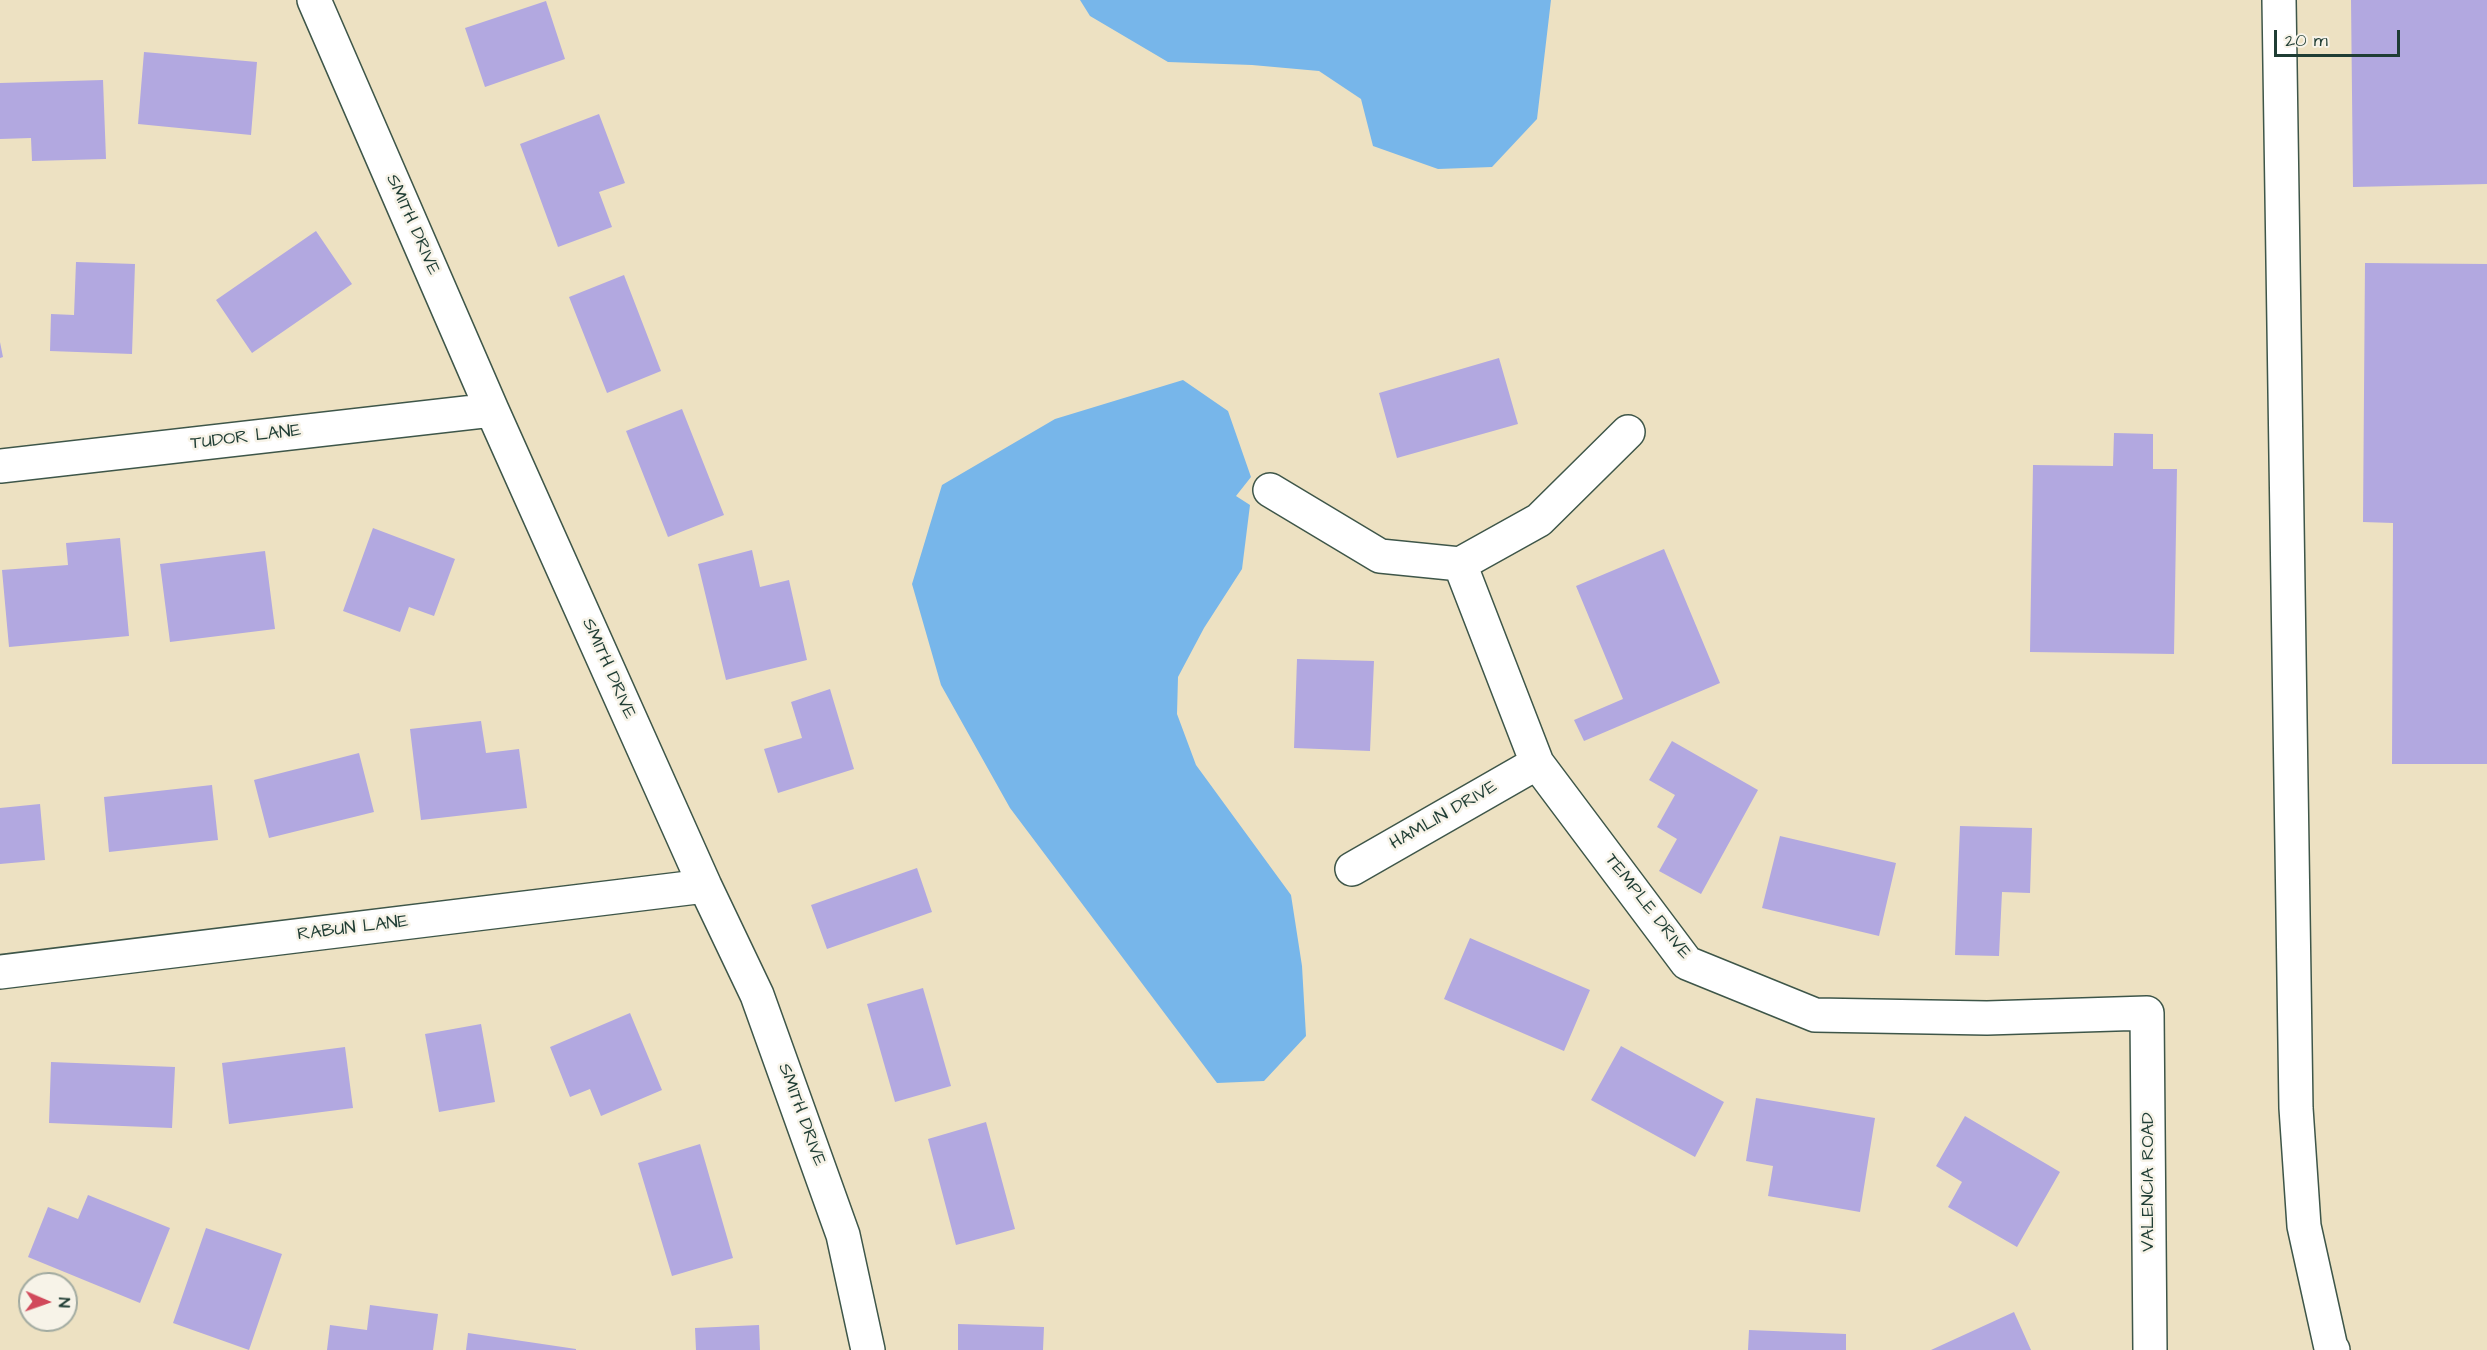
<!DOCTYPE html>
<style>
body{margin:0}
#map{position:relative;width:2487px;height:1350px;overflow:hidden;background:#ede1c2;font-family:"Architects Daughter",sans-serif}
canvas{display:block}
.north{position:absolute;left:18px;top:1272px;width:60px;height:60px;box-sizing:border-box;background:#f7f3e8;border:2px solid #a1aaa0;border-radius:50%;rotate:92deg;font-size:16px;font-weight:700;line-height:24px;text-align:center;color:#1f3d34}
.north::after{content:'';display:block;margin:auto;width:21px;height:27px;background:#d1495b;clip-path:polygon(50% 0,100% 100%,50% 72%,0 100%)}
.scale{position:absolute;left:2274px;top:30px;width:126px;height:27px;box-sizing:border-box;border:3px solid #1f3d34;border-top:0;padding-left:8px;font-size:18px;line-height:21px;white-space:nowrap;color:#1f3d34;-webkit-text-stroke:4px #f7f3e8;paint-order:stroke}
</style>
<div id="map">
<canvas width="2487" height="1350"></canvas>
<div class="north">N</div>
<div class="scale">20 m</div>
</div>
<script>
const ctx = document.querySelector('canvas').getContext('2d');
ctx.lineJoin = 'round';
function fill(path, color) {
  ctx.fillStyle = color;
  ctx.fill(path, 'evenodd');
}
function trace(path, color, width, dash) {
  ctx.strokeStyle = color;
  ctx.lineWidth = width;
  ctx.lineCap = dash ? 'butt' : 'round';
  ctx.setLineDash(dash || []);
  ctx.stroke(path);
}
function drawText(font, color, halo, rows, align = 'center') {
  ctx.font = font + ' "Architects Daughter",sans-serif';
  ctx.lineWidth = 5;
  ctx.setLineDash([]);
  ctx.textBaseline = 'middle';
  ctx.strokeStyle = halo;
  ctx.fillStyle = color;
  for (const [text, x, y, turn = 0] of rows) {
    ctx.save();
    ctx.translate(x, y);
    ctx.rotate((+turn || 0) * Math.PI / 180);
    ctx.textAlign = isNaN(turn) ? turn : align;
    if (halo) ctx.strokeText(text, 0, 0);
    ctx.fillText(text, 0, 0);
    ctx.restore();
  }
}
fill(new Path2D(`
 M1080 0H1551L1537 119 1492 167 1438 169 1373 146 1361 99 1319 71 1252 65 1168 62 1090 16Z
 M1183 380 1228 411 1251 477 1236 496 1250 505 1242 569 1204 628 1178 677 1177 714 1196 765 1291 895 1302 966 1306 1036 1264 1081 1217 1083 1010 808 941 685 912 584 942 485 1055 419Z`), '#77b6ea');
fill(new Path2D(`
 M2351 0H2487V184L2353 187Z
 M546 1 565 59 485 87 465 28Z
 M144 52 257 62 251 135 138 124Z
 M103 80 106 159 32 161 31 138 0 139V83Z
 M599 114 625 183 599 192 612 227 558 247 520 144Z
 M316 231 352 284 252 353 216 300Z
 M76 262 135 264 132 354 50 351 51 314 74 315Z
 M2365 263 2487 264V764H2392L2393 523 2363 522Z
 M624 275 661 371 607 393 569 297Z
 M0 342 3 357 0 358Z
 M1499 358 1518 424 1397 458 1379 393Z
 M682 409 724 515 668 537 626 431Z
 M2114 433 2153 434V469H2177L2174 654 2030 652 2033 465 2113 466Z
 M373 528 455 559 434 616 409 607 400 632 343 611Z
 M120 538 129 636 9 647 2 570 68 565 66 543Z
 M1664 549 1720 683 1584 741 1574 720 1623 699 1576 586Z
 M752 550 760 587 789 580 807 660 726 680 698 564Z
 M265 551 275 629 170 642 160 564Z
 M1297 659 1374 661 1370 751 1294 748Z
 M830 689 854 769 778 793 764 749 802 738 791 702Z
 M481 721 486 753 519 749 527 808 421 820 410 729Z
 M1672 741 1758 790 1701 894 1659 871 1677 839 1657 827 1675 795 1649 780Z
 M359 753 374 812 269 838 254 780Z
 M212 785 218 840 109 852 104 797Z
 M40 804 45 860 0 864V808Z
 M1960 826 2032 828 2030 893 2002 892 1999 956 1955 955Z
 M1780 836 1896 863 1879 936 1762 908Z
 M917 868 932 912 827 949 811 905Z
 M1470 938 1590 990 1564 1051 1444 999Z
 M923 988 951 1086 895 1102 867 1004Z
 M630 1013 662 1090 601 1116 590 1089 570 1097 550 1047Z
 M481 1024 495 1102 439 1112 425 1034Z
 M1621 1046 1724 1102 1695 1157 1591 1100Z
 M345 1047 353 1108 229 1124 222 1063Z
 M51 1062 175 1067 172 1128 49 1123Z
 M1756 1098 1875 1118 1860 1212 1768 1196 1773 1166 1746 1161Z
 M1965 1116 2060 1172 2017 1247 1948 1207 1962 1182 1936 1166Z
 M986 1122 1015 1229 956 1245 928 1139Z
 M700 1144 733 1258 672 1276 638 1163Z
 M88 1195 170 1228 140 1303 28 1257 48 1207 78 1219Z
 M206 1228 282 1254 249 1350 173 1323Z
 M370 1305 438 1314 433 1350H327L330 1325 367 1330Z
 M2014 1312 2031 1350H1931Z
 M958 1324 1044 1327 1043 1350H958Z
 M759 1325 760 1350H696L695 1328Z
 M1749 1330 1846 1334V1350H1748Z
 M468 1333 576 1349V1350H466Z`), '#b2a8e0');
const minor = new Path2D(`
 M314 0 492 410 705 886 757 995 843 1235 868 1350
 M2279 0 2296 1108 2304 1226 2331 1348 2333 1350
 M0 466 492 410
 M1270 490 1380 556 1460 564 1539 520 1628 432
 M1460 564 1537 763 1687 963 1815 1015 1987 1018 2147 1013 2150 1350
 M1352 869 1537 763
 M0 972 705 886`);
trace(minor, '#3e5649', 36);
trace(minor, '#fff', 33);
drawText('18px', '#1f3d34', '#f7f3e8', [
 ["SMITH DRIVE",412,225,66],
 ["TUDOR LANE",246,438,-7],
 ["SMITH DRIVE",608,669,66],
 ["HAMLIN DRIVE",1444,816,-30],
 ["TEMPLE DRIVE",1647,907,52],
 ["RABUN LANE",353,929,-7],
 ["SMITH DRIVE",801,1115,70],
 ["VALENCIA ROAD",2149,1182,-90]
]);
</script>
